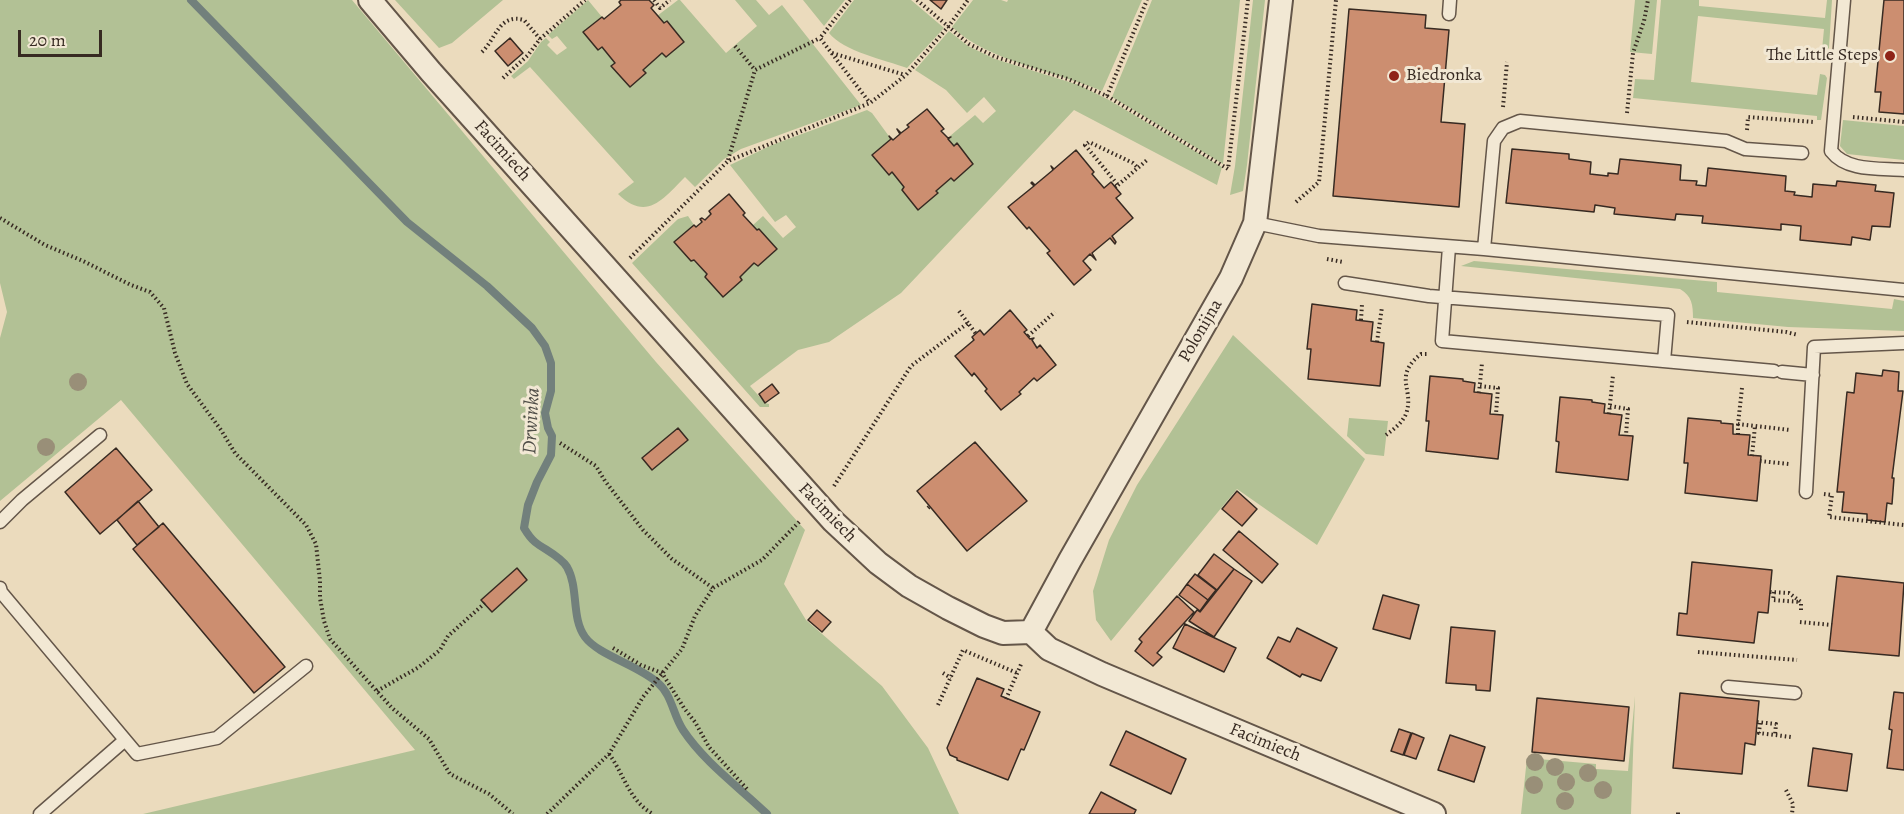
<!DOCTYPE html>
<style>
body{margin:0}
#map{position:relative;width:1904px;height:814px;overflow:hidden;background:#ebdbbd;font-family:Alegreya,serif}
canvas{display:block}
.scale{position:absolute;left:18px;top:30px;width:84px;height:27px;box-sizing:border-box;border:3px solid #372a22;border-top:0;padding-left:8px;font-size:18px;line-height:21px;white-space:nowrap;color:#372a22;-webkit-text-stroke:4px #f2e8d4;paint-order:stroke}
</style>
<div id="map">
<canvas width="1904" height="814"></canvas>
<div class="scale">20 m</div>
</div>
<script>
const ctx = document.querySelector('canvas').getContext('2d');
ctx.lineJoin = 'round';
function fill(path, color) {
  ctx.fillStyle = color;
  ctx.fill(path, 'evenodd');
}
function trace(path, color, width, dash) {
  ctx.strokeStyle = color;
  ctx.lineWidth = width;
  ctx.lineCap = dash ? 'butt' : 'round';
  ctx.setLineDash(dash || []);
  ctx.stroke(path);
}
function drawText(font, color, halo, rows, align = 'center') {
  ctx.font = font + ' Alegreya,serif';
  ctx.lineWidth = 6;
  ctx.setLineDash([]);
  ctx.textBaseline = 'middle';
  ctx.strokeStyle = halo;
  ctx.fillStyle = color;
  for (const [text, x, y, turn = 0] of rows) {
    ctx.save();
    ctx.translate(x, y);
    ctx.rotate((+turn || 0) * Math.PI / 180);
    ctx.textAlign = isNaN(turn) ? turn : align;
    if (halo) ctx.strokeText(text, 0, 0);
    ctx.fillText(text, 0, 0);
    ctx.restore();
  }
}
fill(new Path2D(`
 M0 0H352L656 362 805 530 784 584 806 620 882 686 928 748 959 814H143L415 750 121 400 0 501V338L7 312 0 283Z
 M395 0H503L452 43 439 48Z
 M588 0 602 17 583 32 598 50 602 47 615 63 612 66 645 73 643 70 662 53 666 56 664 23 657 16 678 0H680L726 53 757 26 735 0H756L769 15 782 5 861 105 741 149 724 159 695 187 685 177C663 199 647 222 618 194L634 182 530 67 514 79 511 76 528 61 541 42 546 38 550 42 547 45 557 55 567 48 557 36 552 39 548 35Z
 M803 0H845L824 26Z
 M854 0H911L944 28 907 68C885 60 843 51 829 33Z
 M973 0H1001L1007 2 1008 0H1142L1102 91C1057 72 988 61 952 27Z
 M1152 0H1240L1223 164 1112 97Z
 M1253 0H1265L1247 165 1243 191 1230 195 1235 166Z
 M1635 0H1657L1652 54 1630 52Z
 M1661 0H1699V6L1825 18 1827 0H1832L1829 48 1826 50H1822L1824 29 1698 16 1691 82 1817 95 1820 74 1825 75 1827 78 1821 120H1817V116L1633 98 1635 79 1654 80Z
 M949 31 968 46 995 59 1079 85 1109 100 1222 167 1217 185 1074 110 901 293 829 342 798 350 750 386 765 403 769 404V407H760L632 263 678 219 688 216 694 225 674 242 707 274 742 280 740 277 754 263 758 266 776 249 759 229 757 230 753 225 763 216 783 238 796 227 786 215 775 222 730 165 772 145 867 110 872 113 891 139 872 155 888 175 892 172 904 187 902 190 919 209 938 193 936 191 951 178 954 180 973 164 957 144 954 146 948 139 950 136 975 115 983 123 996 111 984 97 967 113 946 90 915 70Z
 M1843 120 1904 126V160L1847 154 1840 146Z
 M1474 261 1717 282V292L1892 309 1894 299 1904 301V331L1788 327 1693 318C1693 305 1692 296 1680 289L1461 266Z
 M1233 335 1365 459 1317 545 1237 489 1111 641 1096 620 1093 591 1109 540 1137 485Z
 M1349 418 1388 421 1384 456 1366 454 1347 436Z
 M1635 696 1631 814H1521L1527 758 1596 764V769L1628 771Z`), '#b2c195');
trace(new Path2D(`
 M191 0 407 222 487 286 532 328 545 346 551 363V391L545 413 548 428 552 436 551 455 537 482 528 505 524 528C527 533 530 538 535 542 545 550 560 556 567 567 579 588 571 618 585 637 598 655 638 665 658 683 672 695 673 715 683 730 705 763 739 787 767 814`), '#72807c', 8);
const building = new Path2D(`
 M621 0H649L654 5 651 8 664 23 667 21 684 42 666 57 662 53 643 70 646 73 630 87 611 66 615 63 602 47 598 50 583 32 602 17 604 19 621 5 619 2Z
 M930 0H947L941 9Z
 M1884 0H1904V114L1879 112 1881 92H1875Z
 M1349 9 1426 15 1425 28 1449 30 1441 122 1465 124 1459 207 1333 196Z
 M510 38 523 53 508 66 495 51Z
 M927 109 944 129 941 131 948 138 951 137 948 139 954 146 957 143 973 164 954 181 951 178 936 191 938 193 918 210 902 190 904 187 892 172 889 175 872 155 891 139 889 136 893 140 900 134 897 129 901 133 909 127 907 125Z
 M1512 149 1569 154V159L1591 162 1590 174 1608 176V173L1618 174 1620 159 1681 165 1680 180 1697 181 1696 185 1706 186 1708 168 1786 176 1785 191 1795 192 1794 195 1812 197 1813 184 1836 186 1837 181 1876 185 1875 191 1894 193 1890 227 1872 226 1870 240 1852 237 1851 245 1800 240 1801 226 1781 224V230L1702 223 1703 216 1676 214 1675 220 1614 214 1615 208 1595 205 1594 212 1506 203Z
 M1076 150 1094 172 1092 174 1104 188 1111 182 1121 194 1116 198 1133 218 1112 236 1116 242 1115 244 1110 238 1092 253 1096 260 1090 254 1083 261 1091 270 1074 285 1047 253 1050 251 1029 227 1027 229 1008 207 1034 186 1031 183 1032 182 1035 185 1053 170 1051 166 1054 169Z
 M729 194 745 213 743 215 757 230 759 229 777 249 758 266 754 263 740 277 742 280 723 297 705 277 707 274 694 260 691 261 674 242 694 225 696 227 702 222 700 219 702 218 705 220 711 214 709 211Z
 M1312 304 1357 310 1356 320 1373 322 1371 341 1384 343 1380 386 1308 379 1311 349H1307Z
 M1010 310 1027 330 1024 332 1030 339 1034 338 1032 340 1037 348 1040 345 1056 365 1037 381 1034 378 1019 392 1021 394 1001 410 985 391 987 389 974 373 972 376 955 356 974 340 972 337 980 330 984 335Z
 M1883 370 1899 372 1898 391H1903L1892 478H1894L1892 504 1887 503 1885 522 1867 520V514L1842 512 1844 492H1837L1847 392 1854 393 1856 373 1882 376Z
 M1430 376 1463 379V381L1475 383 1474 392 1492 394 1490 414 1503 415 1498 459 1426 451 1429 421H1426Z
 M772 384 779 393 765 403 759 394Z
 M1560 397 1592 400V402L1605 404 1604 413 1622 415 1619 435 1633 436 1628 480 1556 472 1559 442 1556 441Z
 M1688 418 1721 421V423L1733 424V434L1750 435 1748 455 1761 456 1757 501 1685 493 1688 463H1684Z
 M678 428 688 440 652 470 642 458Z
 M975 442 1027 501 967 551 917 491Z
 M116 448 152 490 100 534 65 492Z
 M1237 491 1257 509 1242 526 1222 509Z
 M138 501 159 527 137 545 117 520Z
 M163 523 285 667 254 693 133 549Z
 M1239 531 1278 564 1262 583 1223 550Z
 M1214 554 1234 569 1217 590 1198 575Z
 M1692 562 1772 570 1768 613 1758 612 1754 643 1677 635 1679 613 1687 614Z
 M517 568 527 580 492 612 481 600Z
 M1234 569 1252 581 1214 637 1189 621 1197 610 1200 612Z
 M1195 574 1216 590 1208 600 1187 584Z
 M1837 576 1904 583 1899 656 1829 650Z
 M1187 584 1208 600 1200 611 1179 595Z
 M1383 595 1419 605 1410 639 1373 629Z
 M1177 596 1194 612 1157 653 1162 657 1153 666 1135 651 1142 642 1139 639Z
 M817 610 831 622 822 632 808 620Z
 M1185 624 1236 648 1224 672 1173 648Z
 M1451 627 1495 631 1490 691 1476 690V685L1446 683Z
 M1297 628 1337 648 1321 681 1302 674 1300 677 1267 658 1278 637 1290 642Z
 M977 678 1004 689 1001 696 1040 712 1024 750 1021 749 1008 780 957 760V758L950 755 947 748Z
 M1894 692 1904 693V770L1887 768 1892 730 1889 729Z
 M1680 693 1759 701 1755 745 1745 743 1742 774 1673 768Z
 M1537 698 1629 707 1624 761 1532 752Z
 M1399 729 1411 733 1403 755 1391 751Z
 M1126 731 1186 759 1171 794 1110 765Z
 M1412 733 1424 738 1416 759 1404 755Z
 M1450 735 1485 747 1474 782 1438 770Z
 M1813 748 1852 754 1847 791 1808 786Z
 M1101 792 1136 810 1134 814H1089Z`);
fill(building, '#cc8e70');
trace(building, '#372a22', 1.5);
const lane = new Path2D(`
 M1844 0 1831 151C1847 172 1880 168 1904 170
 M1449 14 1450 0
 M1255 223 1319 236 1484 249 1904 290
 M1449 247 1442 341 1774 371
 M1484 249 1494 141 1503 128 1520 121 1726 141 1745 149 1802 153
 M1345 283 1429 296 1668 315 1664 361
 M1782 372 1813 375
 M1806 492 1814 347 1904 343
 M0 522 22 500 100 435
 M0 588 1 592 137 754 217 738 306 666
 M1728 687 1795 693
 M40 814 125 740`);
const street = new Path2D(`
 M370 0 431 72 833 521 878 563 909 586 948 608 984 626 1003 633 1031 632 1049 649 1102 674 1434 814
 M1031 632 1070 560 1231 278 1255 223 1281 0`);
trace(lane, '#645649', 15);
trace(street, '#645649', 26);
trace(new Path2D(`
 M654 0 660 8 670 0
 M850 0 820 38 870 103
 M917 0 969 44 996 57 1068 79 1107 96 1228 169 1248 0
 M735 46 755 70
 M482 52C496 39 499 13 524 20L540 39
 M832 53 905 75
 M503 78 528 55 540 39 585 0
 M1107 96 1147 0
 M1503 107 1507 62
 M1627 113 1633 53 1644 21 1648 0
 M1853 117 1904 122
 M1747 130 1748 117 1814 122
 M728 160 755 70 820 38
 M1118 185 1147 160
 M1115 187 1118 185 1085 145 1089 142 1133 163 1138 168
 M1296 202 1319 182 1336 0
 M0 218 45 245 83 261 131 285 150 292 164 308 175 353 187 384 221 430 235 453 306 525 316 544 320 581V598L324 621 330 639 392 708 429 739 450 774 489 794 513 814
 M630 258 728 161 870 103 906 75 948 27 968 0
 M1327 259 1343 262
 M959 311 968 323
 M1361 320 1362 304
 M1687 322 1786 332 1798 335
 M1028 336 1055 312
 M1377 342 1382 307
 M1480 386 1498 388 1496 414
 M1742 388 1738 424 1790 430
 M1479 393 1482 363
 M1610 406 1628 409 1626 435
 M1609 414 1613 375
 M1738 424V434
 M1386 435C1394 429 1402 423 1406 414 1415 389 1392 377 1421 354H1427
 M560 443 596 466 605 481 643 530 672 559 713 588
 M1752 456 1755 426
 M1760 461 1789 464
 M834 486 911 366 968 323 976 334
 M1824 494 1832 495 1829 517 1904 525
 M928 508 930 506
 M1770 592 1789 593 1801 602V611
 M1774 592 1773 600 1801 602
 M1800 622 1832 625
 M613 648 641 665 662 673 684 708 695 722 709 747 747 789
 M1698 652 1797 660
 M943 673 951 678
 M377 691 419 667 440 650 448 636 485 603
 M1006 699 1022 662
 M938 705 963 650 1017 673
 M1757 722 1776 724 1775 735
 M1760 723 1759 733 1791 737
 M609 754C624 774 629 801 653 814
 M1786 790 1793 804 1792 814
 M547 814 609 754 643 697 682 649 695 616 713 588 762 560 800 521
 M1678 814V812`), '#372a22', 4, [1.5, 3]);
trace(lane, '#f2e8d4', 12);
trace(street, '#f2e8d4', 22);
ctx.fillStyle = '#998f78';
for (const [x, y] of [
 [78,382],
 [46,447],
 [1535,762],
 [1555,767],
 [1588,773],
 [1566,782],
 [1534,785],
 [1603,790],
 [1565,801]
]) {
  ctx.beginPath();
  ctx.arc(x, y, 9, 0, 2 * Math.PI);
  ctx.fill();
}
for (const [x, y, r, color] of [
 [1890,56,6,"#8f2418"],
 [1394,76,6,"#8f2418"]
]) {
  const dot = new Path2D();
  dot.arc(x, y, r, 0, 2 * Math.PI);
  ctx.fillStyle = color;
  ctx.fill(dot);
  trace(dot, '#f2e8d4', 2);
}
drawText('18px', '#372a22', '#f2e8d4', [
 ["The Little Steps",1878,56],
 ["Biedronka",1406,76,"left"]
], 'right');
drawText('18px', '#372a22', '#f2e8d4', [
 ["Facimiech",502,151,48],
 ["Polonijna",1201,331,-60],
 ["Facimiech",827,513,46],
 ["Facimiech",1265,743,22]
]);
drawText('italic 20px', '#504e48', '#f2e8d4', [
 ["Drwinka",532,421,-87]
]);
</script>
